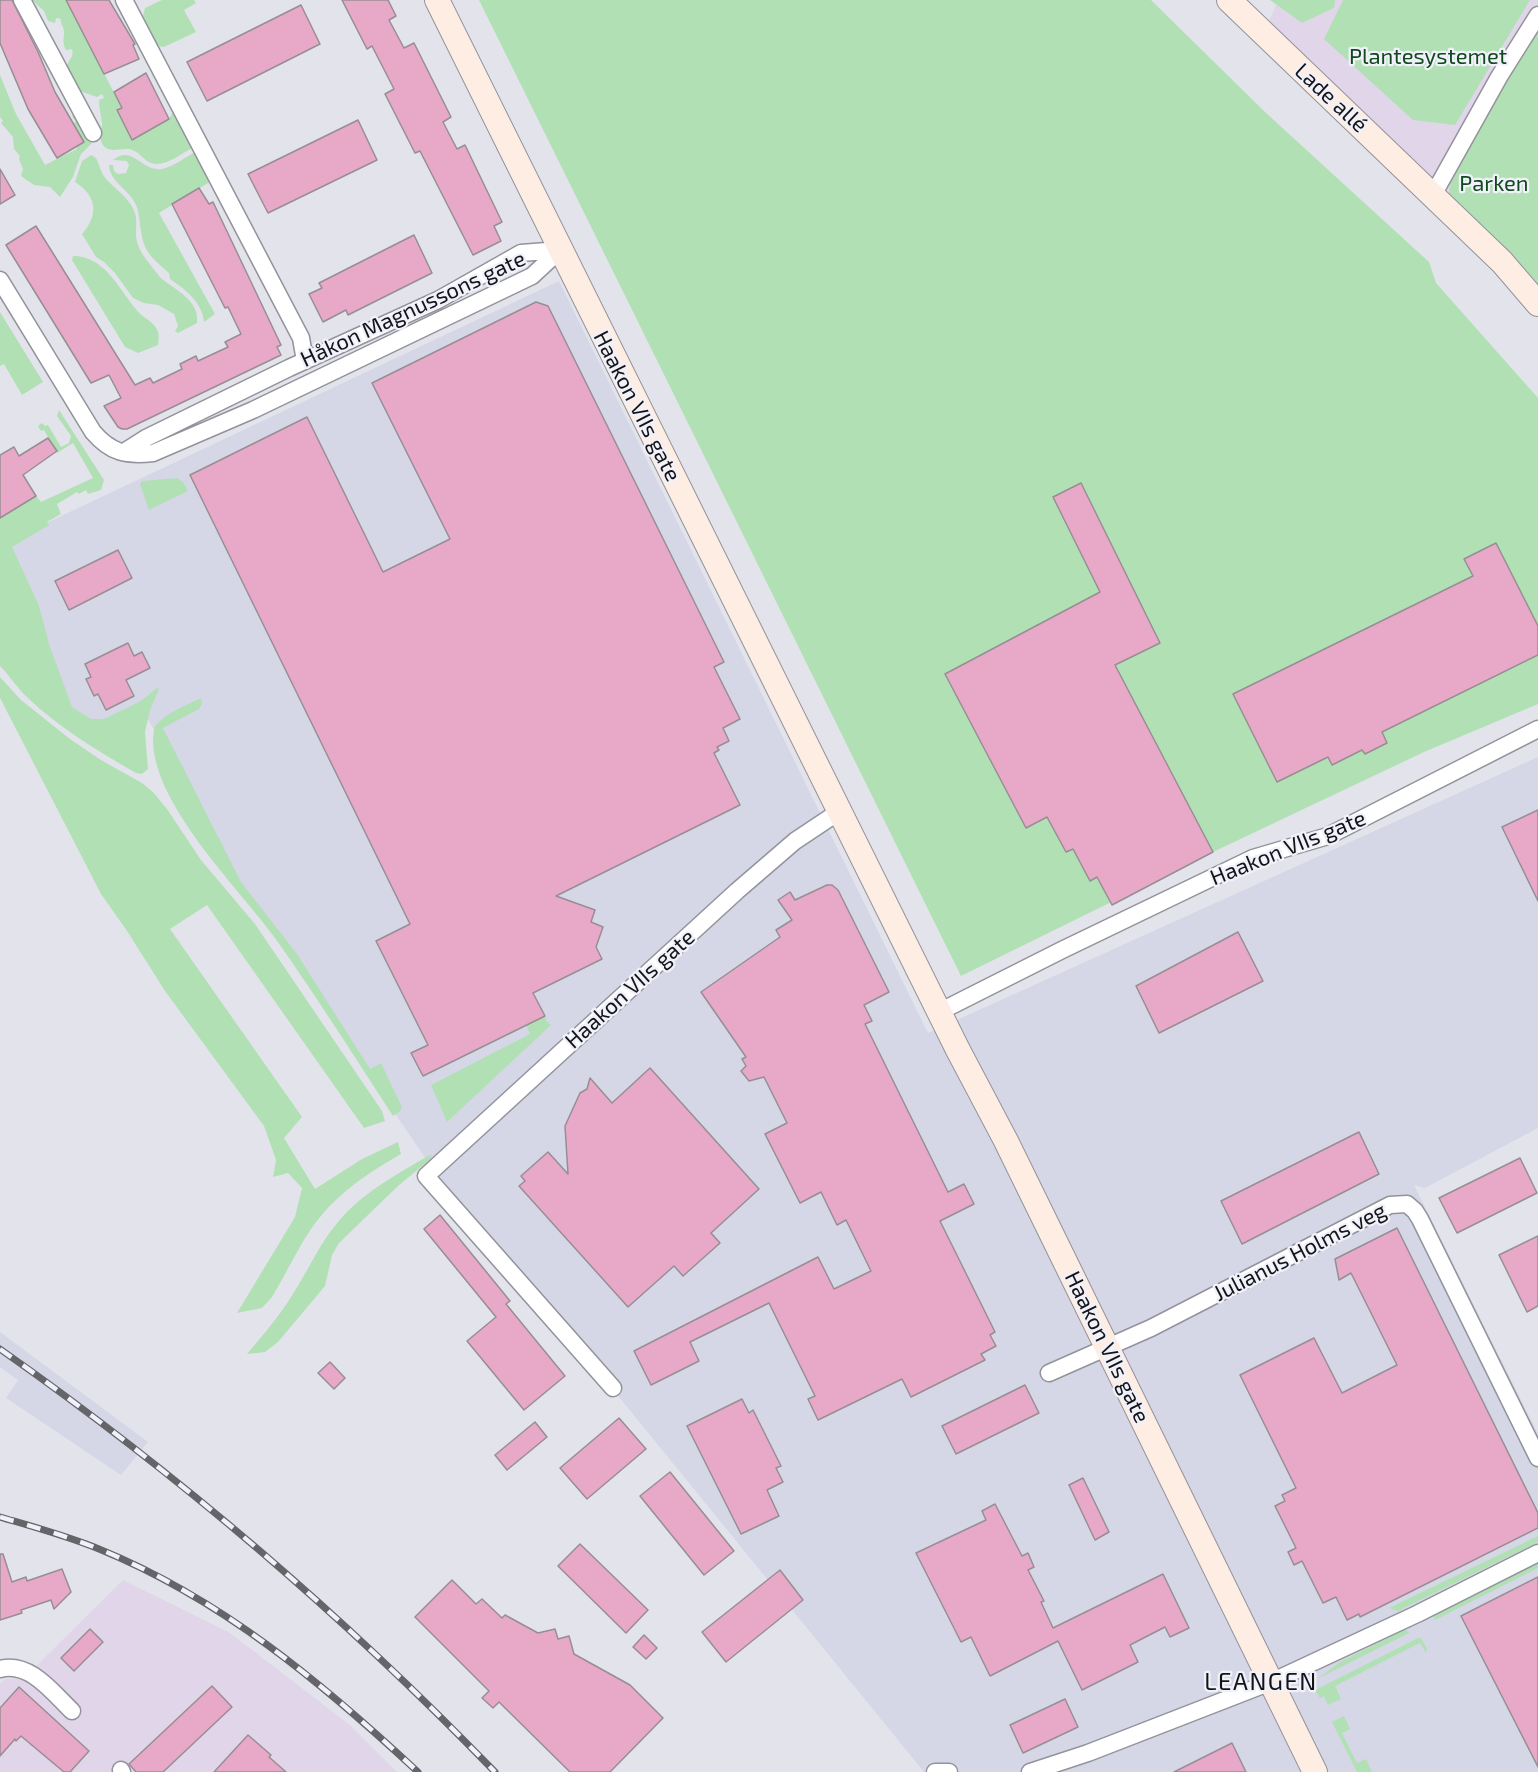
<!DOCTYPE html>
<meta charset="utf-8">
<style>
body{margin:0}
canvas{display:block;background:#e3e3ec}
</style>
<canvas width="1538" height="1772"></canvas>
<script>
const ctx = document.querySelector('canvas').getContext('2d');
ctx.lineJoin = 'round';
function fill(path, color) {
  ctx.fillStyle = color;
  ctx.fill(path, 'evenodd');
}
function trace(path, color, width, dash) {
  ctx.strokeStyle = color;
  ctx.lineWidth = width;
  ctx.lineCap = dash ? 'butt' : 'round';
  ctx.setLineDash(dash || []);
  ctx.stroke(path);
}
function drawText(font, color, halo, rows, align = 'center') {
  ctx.font = font + ' "Exo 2",sans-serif';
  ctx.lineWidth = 4.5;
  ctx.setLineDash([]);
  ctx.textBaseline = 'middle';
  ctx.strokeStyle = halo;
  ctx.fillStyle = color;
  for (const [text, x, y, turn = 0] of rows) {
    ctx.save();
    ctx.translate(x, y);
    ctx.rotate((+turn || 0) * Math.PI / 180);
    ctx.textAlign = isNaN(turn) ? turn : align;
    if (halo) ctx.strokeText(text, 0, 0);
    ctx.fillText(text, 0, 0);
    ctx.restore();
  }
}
fill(new Path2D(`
 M559 281 928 1033 1538 757V1128L1425 1188 1414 1185 1538 1434V1772H924L428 1162 235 878 148 719 75 724 4 543Z
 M0 1332 148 1442 121 1475 6 1398 18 1380 0 1367Z`), '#d5d7e7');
fill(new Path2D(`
 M1278 0H1538V304L1264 34Z
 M123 1580 230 1633 350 1725 397 1772H0V1684L5 1679 24 1678Z`), '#e1d5ea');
fill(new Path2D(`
 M32 0H66L122 108 117 111 132 139 169 119 174 110 194 147C184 152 169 164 157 164 144 164 141 151 129 149 119 148 106 155 101 141 99 135 102 129 102 123 101 115 99 108 99 100L104 98 102 94 97 97 77 90 72 76 67 78C67 74 65 69 67 65 70 58 74 57 72 49L66 50C62 43 64 39 64 32 64 26 60 25 61 19L56 18 55 23 48 21 44 11Z
 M162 0H194L196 3 184 10 196 32 164 47 158 46 143 16 145 8Z
 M479 0H1151L1265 112 1429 262 1436 283 1538 398V704L1424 752 1213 852 961 976Z
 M1270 0H1335L1334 8 1302 23Z
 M1343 0H1530L1455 125 1413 120 1324 39Z
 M1538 26V287L1448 202 1452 166Z
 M0 75 16 114 45 165 77 149 76 147 84 142 73 123 76 122 72 116 77 112 93 142 81 154 73 177 60 197 50 187 34 185 21 176 23 169 19 159 20 156 14 149 13 137 1 123 3 121 0 117Z
 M197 151 213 180 159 213 215 314 204 322C202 302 186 290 170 279L169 273C154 259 144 254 141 231 139 221 140 212 135 203 128 189 110 182 109 165H113L114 171 118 174 126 173 129 165 127 161 113 160C132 144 142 172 162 169 173 167 187 156 197 151Z
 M91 155 96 158C100 166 101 175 109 182 119 192 130 199 135 213 137 220 136 229 136 236 138 252 147 260 156 272 158 274 159 277 162 279 176 290 200 301 197 323L178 333 175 331 178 326 174 314 158 305 144 303 133 298 115 273 104 262 96 257 82 234C99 215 97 196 75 182L82 161Z
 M73 256C104 256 118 287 135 308 145 322 163 322 158 345L138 353 125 347 72 260Z
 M0 312 43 382 22 395 4 364 0 366Z
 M59 410 104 480 101 490 88 494 86 490 79 494 77 492 57 504 61 514 47 522 49 525 12 547 39 606 50 647 72 707 91 719H104L141 701 157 688 159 689 150 710 145 732 148 769 142 774 136 773C98 751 59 728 28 698 17 688 10 676 0 666V518L36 496 41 502 93 478 73 443 57 453 44 430 41 431 38 426 42 423 45 426 48 425 61 447 69 443 71 436 57 416Z
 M177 478 183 482 188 491 149 510 140 484 142 481Z
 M0 677 21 700 70 739 101 760 142 783 153 792 167 809 201 860 255 924 382 1111 385 1121 364 1128 207 905 170 929 302 1117 284 1138 315 1189 362 1159 398 1142 401 1154C370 1172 343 1189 320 1217 301 1240 288 1271 272 1297L262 1308 237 1313 295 1217 302 1188 288 1173 273 1177 276 1160 264 1126 165 991 127 931 101 894 0 698Z
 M201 698 202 704 199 709 163 728 241 882 297 954 370 1069 381 1063 402 1107 399 1112 393 1116C354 1056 316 996 275 938 239 888 143 795 154 730 156 717 189 704 201 698Z
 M545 1016 547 1022 551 1025 447 1122 431 1085 530 1034 526 1025Z
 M430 1155 432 1156 427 1162 398 1186 339 1243 332 1255 325 1286 278 1342 265 1352 247 1354C264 1334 281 1314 294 1292 309 1269 320 1243 338 1222 363 1192 397 1174 430 1155Z
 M1538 1536V1542L1398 1611 1389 1608Z
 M1538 1563V1568L1435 1620 1433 1616Z
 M1405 1629 1409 1633 1317 1679 1340 1662Z
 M1418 1638H1421L1427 1649 1426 1653 1420 1643 1335 1686 1341 1699 1328 1705 1324 1696 1320 1698 1315 1690Z
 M1344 1716 1350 1729 1342 1733 1357 1763 1366 1759 1372 1772H1357L1332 1722Z`), '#b2e0b5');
const building = new Path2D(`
 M0 0H12L38 52 55 92 84 142 57 158 28 109 0 43Z
 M66 0H109L135 44 133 45 139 59 104 74Z
 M342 0H388L396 16 389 20 404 48 414 43 451 117 443 122 457 149 465 145 502 222 494 226 501 241 473 255 420 151 415 153 385 94 394 89 372 46 367 49Z
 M301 5 320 44 207 101 187 62Z
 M146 73 169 119 132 140 117 110 122 108 114 92Z
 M358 120 377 160 268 213 248 174Z
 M0 169 15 195 0 204Z
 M199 188 209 204 213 202 281 345 277 347 281 355 127 429H122L118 427 104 406 121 398 109 375 91 383 6 245 36 226 135 385 150 378 153 383 182 369 180 364 196 356 198 361 228 347 225 342 241 334 228 307 225 308 172 204Z
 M414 235 432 273 348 315 346 310 323 322 309 294 322 288 319 283Z
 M536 302 548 306 724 662 714 667 740 719 723 728 729 741 717 747 719 750 714 753 740 805 556 896 595 910 591 922 603 927 596 947 602 959 533 993 545 1016 423 1076 411 1053 428 1045 376 941 410 924 190 475 307 417 383 572 450 539 372 383Z
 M48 438 57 451 23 475 36 496 0 518V455L14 447 19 456Z
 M1081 483 1160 643 1115 665 1213 852 1112 905 1097 877 1090 881 1073 849 1066 852 1047 817 1026 828 945 674 1100 592 1053 497Z
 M1496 543 1538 626V655L1382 732 1387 743 1365 754 1362 750 1332 765 1328 757 1277 782 1233 694 1473 576 1464 559Z
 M118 550 132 578 69 610 55 581Z
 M128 643 134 656 142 652 150 668 126 680 134 696 106 710 98 694 94 696 86 679 91 677 85 664Z
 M1538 810V901L1502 827Z
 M827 885H832L838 890 889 992 864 1005 872 1021 865 1024 948 1192 964 1184 974 1204 940 1221 995 1332 990 1335 996 1346 981 1354 985 1360 911 1397 902 1379 818 1420 808 1399 815 1396 769 1303 690 1342 699 1361 651 1385 634 1351 818 1257 834 1289 871 1271 846 1220 837 1225 821 1192 800 1203 765 1134 787 1123 764 1077 749 1081 741 1071 746 1066 742 1059 746 1057 701 992 780 937 776 930 792 920 778 900 790 892 795 900Z
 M1238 932 1263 981 1159 1033 1136 986Z
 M650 1068 759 1189 711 1233 720 1243 683 1276 674 1266 628 1307 519 1186 525 1181 521 1176 548 1152 568 1174 565 1126 580 1093 587 1089 590 1078 612 1103Z
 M1359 1132 1379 1174 1242 1244 1221 1201Z
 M1520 1158 1537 1193 1457 1233 1439 1198Z
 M440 1215 510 1301 506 1304 565 1376 524 1410 467 1341 496 1317 424 1229Z
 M1397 1228 1538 1513V1528L1360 1617 1359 1614 1347 1620 1336 1597 1323 1603 1302 1561 1294 1565 1288 1552 1296 1548 1275 1506 1285 1501 1282 1495 1296 1488 1240 1375 1314 1338 1342 1393 1397 1365 1351 1273 1339 1280 1335 1259Z
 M1538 1236V1306L1527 1312 1499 1255Z
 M330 1362 345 1378 334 1389 318 1373Z
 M1025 1385 1039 1413 956 1454 942 1426Z
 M742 1399 749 1413 753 1410 781 1466 776 1468 783 1482 767 1490 779 1516 741 1534 687 1426Z
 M619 1418 646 1449 587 1499 560 1468Z
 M535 1422 547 1437 507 1470 495 1455Z
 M670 1472 734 1551 704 1575 640 1496Z
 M1083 1478 1109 1532 1095 1540 1069 1485Z
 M995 1504 1022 1556 1028 1553 1034 1567 1028 1570 1044 1601 1041 1602 1053 1628 1163 1574 1189 1628 1170 1637 1165 1627 1130 1645 1138 1662 1082 1690 1058 1641 990 1676 971 1637 961 1642 916 1553 986 1520 982 1511Z
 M580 1544 648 1610 626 1633 558 1566Z
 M0 1554H3L12 1582 26 1577 27 1581 62 1569 71 1592 54 1609 51 1600 21 1610 22 1613 0 1620Z
 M780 1570 803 1600 726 1662 702 1632Z
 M1538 1577V1767L1461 1616Z
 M452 1580 476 1604 482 1599 502 1618 505 1615 538 1633 555 1629 558 1639 569 1636 574 1654 630 1685 663 1718 610 1772H570L499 1702 493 1708 482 1698 489 1691 415 1617Z
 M90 1629 103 1642 74 1671 61 1658Z
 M644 1635 657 1648 646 1659 633 1647Z
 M212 1686 232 1707 163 1772H136L129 1764Z
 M19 1687 89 1751 70 1772H64L21 1736 16 1741 15 1739 0 1756V1708Z
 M1065 1699 1078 1727 1023 1753 1010 1725Z
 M248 1735 271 1755 269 1757 286 1772H214Z
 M1232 1743 1246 1772H1174Z`);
fill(building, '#e8a9c9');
trace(building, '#978e93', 1.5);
const street = new Path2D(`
 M22 0 93 133
 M124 0 301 338 305 361
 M1433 195 1499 77 1538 15
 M0 280 93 432C111 453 126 456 153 453L253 410 532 276 560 250
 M124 452 146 438 289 368 438 300 521 253 560 250
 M939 1012 1062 950 1253 858 1328 836 1538 729
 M1049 1373 1151 1328 1390 1205 1407 1204 1415 1211 1420 1219 1538 1458
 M613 1388 426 1176 737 891 795 841 840 811
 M0 1669C30 1661 53 1693 72 1711
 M121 1770 122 1772
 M935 1772H949
 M1030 1772 1088 1753 1271 1682 1417 1614 1538 1553`);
const secondary = new Path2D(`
 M437 0 958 1050 1006 1141 1315 1772
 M1229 0 1502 262 1538 304`);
trace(street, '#92939b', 19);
trace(secondary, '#92939b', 26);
trace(street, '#fff', 16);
trace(secondary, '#feede2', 24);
const rail = new Path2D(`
 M0 1349C178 1474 344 1616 495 1772
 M0 1517C34 1527 67 1536 99 1549 222 1599 322 1683 418 1772`);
trace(rail, '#646469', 7);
trace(rail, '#f0f1fa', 4.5, [14]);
drawText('22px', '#11481c', '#f0f1fa', [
 ["Plantesystemet",1428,57],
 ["Parken",1494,184]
]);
drawText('22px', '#141417', '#f0f1fa', [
 ["Lade allé",1331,98,43],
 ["Håkon Magnussons gate",413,309,-25],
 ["Haakon VIIs gate",637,406,63],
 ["Haakon VIIs gate",1288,848,-22],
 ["Haakon VIIs gate",630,989,-42],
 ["Julianus Holms veg",1300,1252,-27],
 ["Haakon VIIs gate",1107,1347,64]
]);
ctx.letterSpacing = '1.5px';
drawText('24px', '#141417', '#f0f1fa', [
 ["LEANGEN",1261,1682]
]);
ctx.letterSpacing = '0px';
</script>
